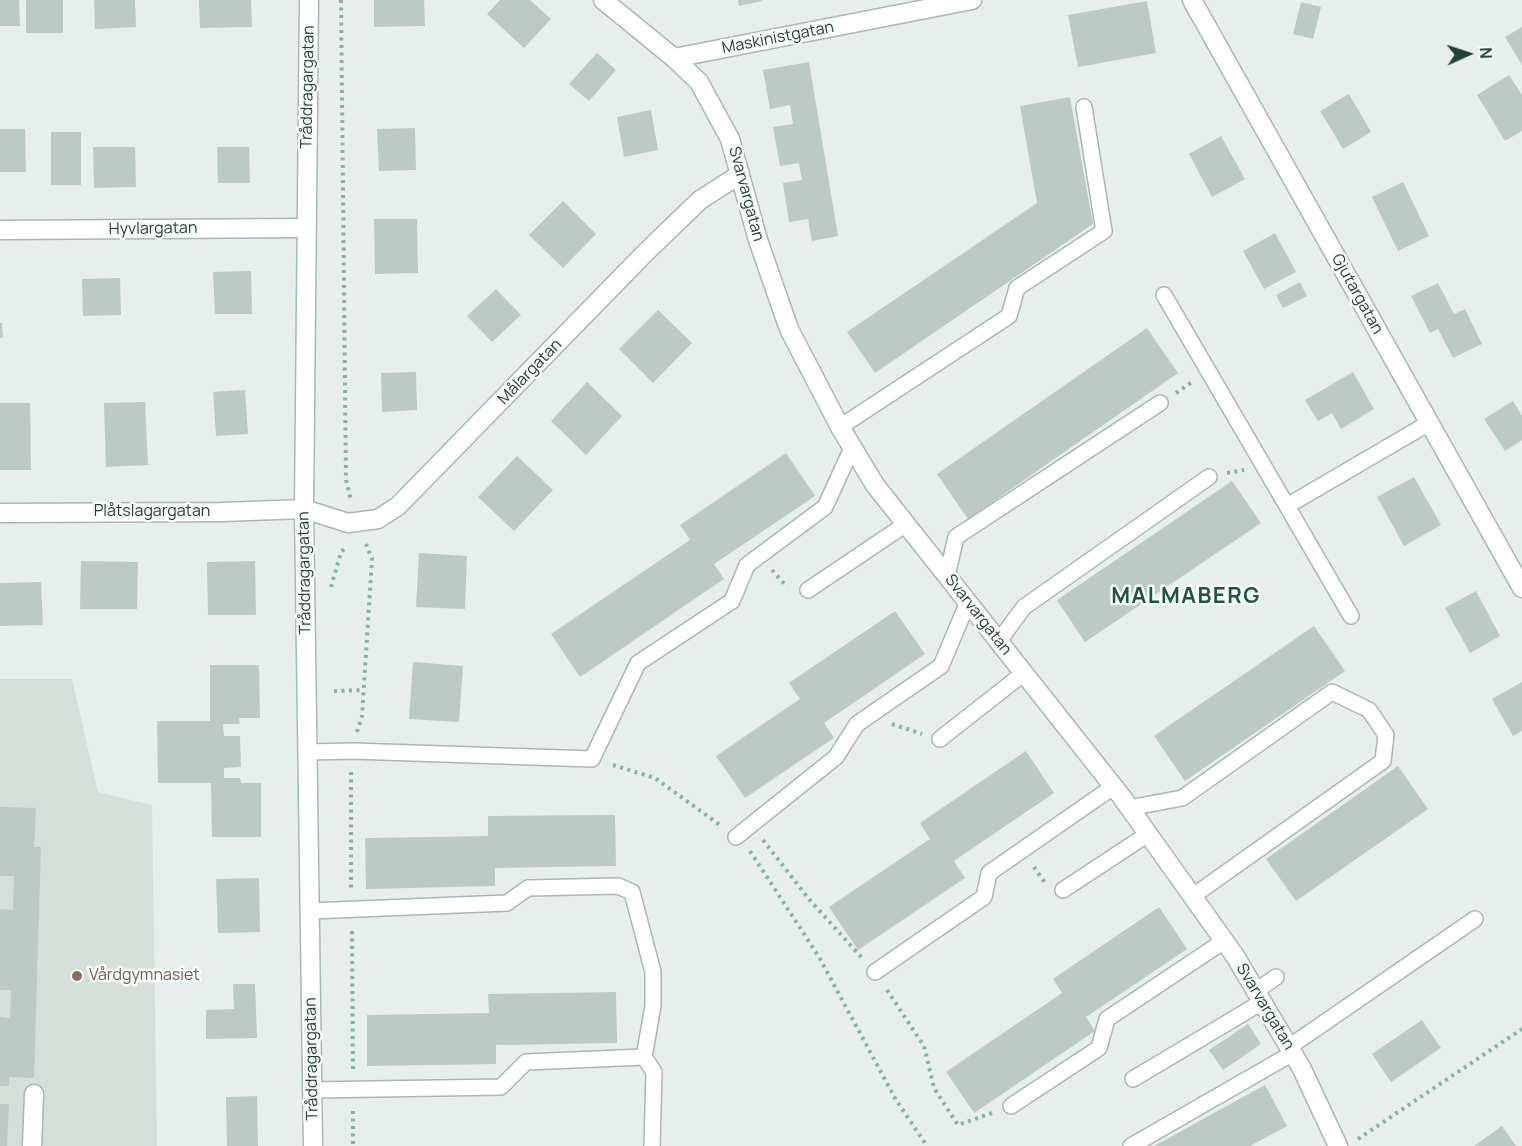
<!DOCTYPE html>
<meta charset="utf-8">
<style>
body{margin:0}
#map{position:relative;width:1522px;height:1146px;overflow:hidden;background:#e6efeb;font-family:Manrope,sans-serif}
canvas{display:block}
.north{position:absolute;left:1438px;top:24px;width:60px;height:60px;-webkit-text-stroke:4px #f7fbf9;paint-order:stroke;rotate:87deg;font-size:16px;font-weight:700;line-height:24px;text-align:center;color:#24423a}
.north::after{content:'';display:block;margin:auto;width:21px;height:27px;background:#24423a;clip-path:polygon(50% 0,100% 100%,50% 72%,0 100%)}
</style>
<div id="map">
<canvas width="1522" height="1146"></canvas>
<div class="north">N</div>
</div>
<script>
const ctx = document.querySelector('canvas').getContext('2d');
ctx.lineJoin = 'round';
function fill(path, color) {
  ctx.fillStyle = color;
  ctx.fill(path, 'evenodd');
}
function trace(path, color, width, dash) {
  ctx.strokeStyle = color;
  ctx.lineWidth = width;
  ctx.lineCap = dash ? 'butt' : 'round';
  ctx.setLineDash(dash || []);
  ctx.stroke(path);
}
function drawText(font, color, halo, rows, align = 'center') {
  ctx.font = font + ' Manrope,sans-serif';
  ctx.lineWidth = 5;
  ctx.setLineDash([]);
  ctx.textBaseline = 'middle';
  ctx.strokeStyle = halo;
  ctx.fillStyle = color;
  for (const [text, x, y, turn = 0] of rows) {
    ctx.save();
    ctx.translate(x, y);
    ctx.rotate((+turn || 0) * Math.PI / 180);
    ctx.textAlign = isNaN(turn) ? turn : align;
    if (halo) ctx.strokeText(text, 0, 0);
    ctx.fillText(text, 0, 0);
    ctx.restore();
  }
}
fill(new Path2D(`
 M0 679H72L98 792 152 805 157 1146H0Z`), '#d4dfda');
fill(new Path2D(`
 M0 0H19L20 26H0Z
 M26 0H63V33H26Z
 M94 0H135L136 27 95 29Z
 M199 0H251L252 27 200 28Z
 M374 0H424L425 26 374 27Z
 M500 0H530L551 19 524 48 487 14Z
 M738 0H762V1L739 6Z
 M1147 1 1156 53 1078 67 1068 15Z
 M1301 2 1321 7 1313 39 1293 34Z
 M1522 27V65L1505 37Z
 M597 53 616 70 589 101 569 84Z
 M809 62 838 236 812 241 808 219 789 222 783 183 802 180 799 163 780 166 773 127 793 124 790 105 770 109 763 70Z
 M1509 75 1522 95V131L1505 141 1477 95Z
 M1349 94 1371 132 1343 149 1320 111Z
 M1070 97 1093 224 875 373 847 332 1037 203 1020 106Z
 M651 110 658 150 624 157 617 117Z
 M415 128 416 170 379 171 377 129Z
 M0 129H25L26 172H0Z
 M51 132H81V185H51Z
 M1221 136 1245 179 1212 197 1189 154Z
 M93 147H135L136 187 94 188Z
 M217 147H249L250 183H218Z
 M1403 182 1429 236 1398 251 1372 197Z
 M563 201 596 234 563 268 529 235Z
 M374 219H417L418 273 375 274Z
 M1275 233 1296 272 1264 289 1243 251Z
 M251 271 252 314H215L213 272Z
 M120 278 121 315 83 316 82 279Z
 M1300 282 1307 296 1283 308 1276 295Z
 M1438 283 1454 314 1465 309 1482 344 1453 358 1438 329 1430 333 1411 296Z
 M496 289 521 315 492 342 467 316Z
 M658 310 692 343 653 383 619 349Z
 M0 323H2L3 338H0Z
 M1147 328 1178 373 968 519 937 474Z
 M416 372 417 410 382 412 381 373Z
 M1353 372 1374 409 1341 429 1332 413 1318 421 1305 400Z
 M587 382 622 416 586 455 551 421Z
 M245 390 248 434 216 436 213 392Z
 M1513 401 1522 416V440L1505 451 1484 419Z
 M145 402 148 465 106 467 104 403Z
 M0 403H30L31 470H0Z
 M786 453 815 496 714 564 724 579 580 677 551 634 690 540 680 525Z
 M517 456 553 490 514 531 478 497Z
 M1414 477 1441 525 1404 546 1377 497Z
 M1232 481 1261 523 1085 642 1057 600Z
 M419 553 467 556 465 609 416 607Z
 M81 561 138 562 137 609H80Z
 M255 561 256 615H208L207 562Z
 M41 582 43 625 0 626V583Z
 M1476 591 1500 636 1470 653 1445 608Z
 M895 611 925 654 824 723 834 738 745 798 716 756 800 699 789 683Z
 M1314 626 1345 671 1185 781 1154 736Z
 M413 662 463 666 459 722 409 719Z
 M210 665H259L260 718H239L240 724H223L224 736H240L241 767 224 768V778H240L241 783H261V837H212L211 783H158L157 721H210Z
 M1522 682V731L1513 736 1492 699Z
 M1026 751 1054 793 954 861 965 878 858 950 829 907 930 839 920 823Z
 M1398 766 1428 809 1296 901 1266 859Z
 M0 807 36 808 34 847H41L34 1078 9 1077V1086H0V1017L10 1018 11 990H0V909L13 910 14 876H0Z
 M615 815 616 866 495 868V886L366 889 365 838 488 836V816Z
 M259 878 260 932 218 933 216 879Z
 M1159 907 1187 949 1086 1017 1095 1031 974 1113 946 1072 1062 993 1053 979Z
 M233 984H255L257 1038 206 1039V1010L234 1009Z
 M616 992 617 1043 496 1045V1064L367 1066V1015L489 1013 488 994Z
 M1422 1020 1441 1048 1391 1082 1372 1054Z
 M1248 1024 1261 1044 1223 1070 1209 1050Z
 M1265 1085 1287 1126 1250 1146H1154Z
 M257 1096 258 1146H227L226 1097Z
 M0 1104H9L7 1146H0Z
 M1502 1126 1516 1146H1474Z`), '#bbcac4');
const lane = new Path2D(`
 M1164 295 1351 616
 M840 427 1009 316 1017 288 1104 231 1084 107
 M1287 506 1429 423
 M947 576 956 537 1160 403
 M808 590 906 524
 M999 641 1024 607 1209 477
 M940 739 1024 673
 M308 752 353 751 592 759 638 663 732 601 747 565 825 507 852 448
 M1129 808 1182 798 1332 692 1369 710 1386 735 1383 761 1193 896
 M736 837 836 757 857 724 941 666 968 602
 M1063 890 1148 834
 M310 911 507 903 528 888 618 886 632 892 653 972V1006L644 1057 654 1072 652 1146
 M875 972 984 897 989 873 1113 787
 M1256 991 1276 977
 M1289 1047 1475 919
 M1133 1079 1262 1002
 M313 1090 501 1087 526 1062 644 1057
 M1011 1106 1099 1048 1107 1019 1224 941
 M1131 1146 1293 1053`);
const street = new Path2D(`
 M603 0 674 58 972 0
 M1192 0 1522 588
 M674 58 699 82 730 139 758 240 789 329 840 427 875 485 1121 796 1235 956 1302 1069 1338 1146
 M0 230 305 228
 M0 513 222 512 304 509 348 523 378 519 398 506 646 252 700 200 739 175
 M32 1146 34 1094`);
const secondary = new Path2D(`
 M309 0 304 509 313 1146`);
trace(lane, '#a8b8b2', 18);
trace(street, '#a8b8b2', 21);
trace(secondary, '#a4bbb3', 21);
trace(new Path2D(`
 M341 0 346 480 351 500
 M1176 393 1192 382
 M1227 473 1244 470
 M772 570 787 587
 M331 587 341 552 347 546
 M334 691 364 690
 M892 724 922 734
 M357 732 362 716 372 559 366 544
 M613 765 655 778 720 825
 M351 772V890
 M763 840 808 898 862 958
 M750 851 819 957 896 1100 927 1146
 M1034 867 1045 883
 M352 931 353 1070
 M887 990 924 1046 934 1088 958 1125 992 1113
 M353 1111V1146
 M1358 1139 1522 1029`), '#86b3a5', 4, [3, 4.5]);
trace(lane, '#fff', 15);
trace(street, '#fff', 18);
trace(secondary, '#fff', 18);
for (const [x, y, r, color] of [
 [77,976,6,"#8d6e63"]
]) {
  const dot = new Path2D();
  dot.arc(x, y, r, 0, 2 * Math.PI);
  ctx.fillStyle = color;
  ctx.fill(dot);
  trace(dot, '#f7fbf9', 2);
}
drawText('16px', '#24423a', '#f7fbf9', [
 ["Maskinistgatan",778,38,-11],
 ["Tråddragargatan",308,87,-89],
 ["Svarvargatan",746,194,75],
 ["Hyvlargatan",153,229,-1],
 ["Gjutargatan",1357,294,61],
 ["Målargatan",530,372,-46],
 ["Plåtslagargatan",152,512],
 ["Tråddragargatan",305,573,-91],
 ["Svarvargatan",978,615,52],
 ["Svarvargatan",1265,1007,59],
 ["Tråddragargatan",312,1059,-91]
]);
drawText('16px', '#785e54', '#f7fbf9', [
 ["Vårdgymnasiet",89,976]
], 'left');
ctx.letterSpacing = '1.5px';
drawText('bold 22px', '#1f5548', '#f7fbf9', [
 ["MALMABERG",1186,597]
]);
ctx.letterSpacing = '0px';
</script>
